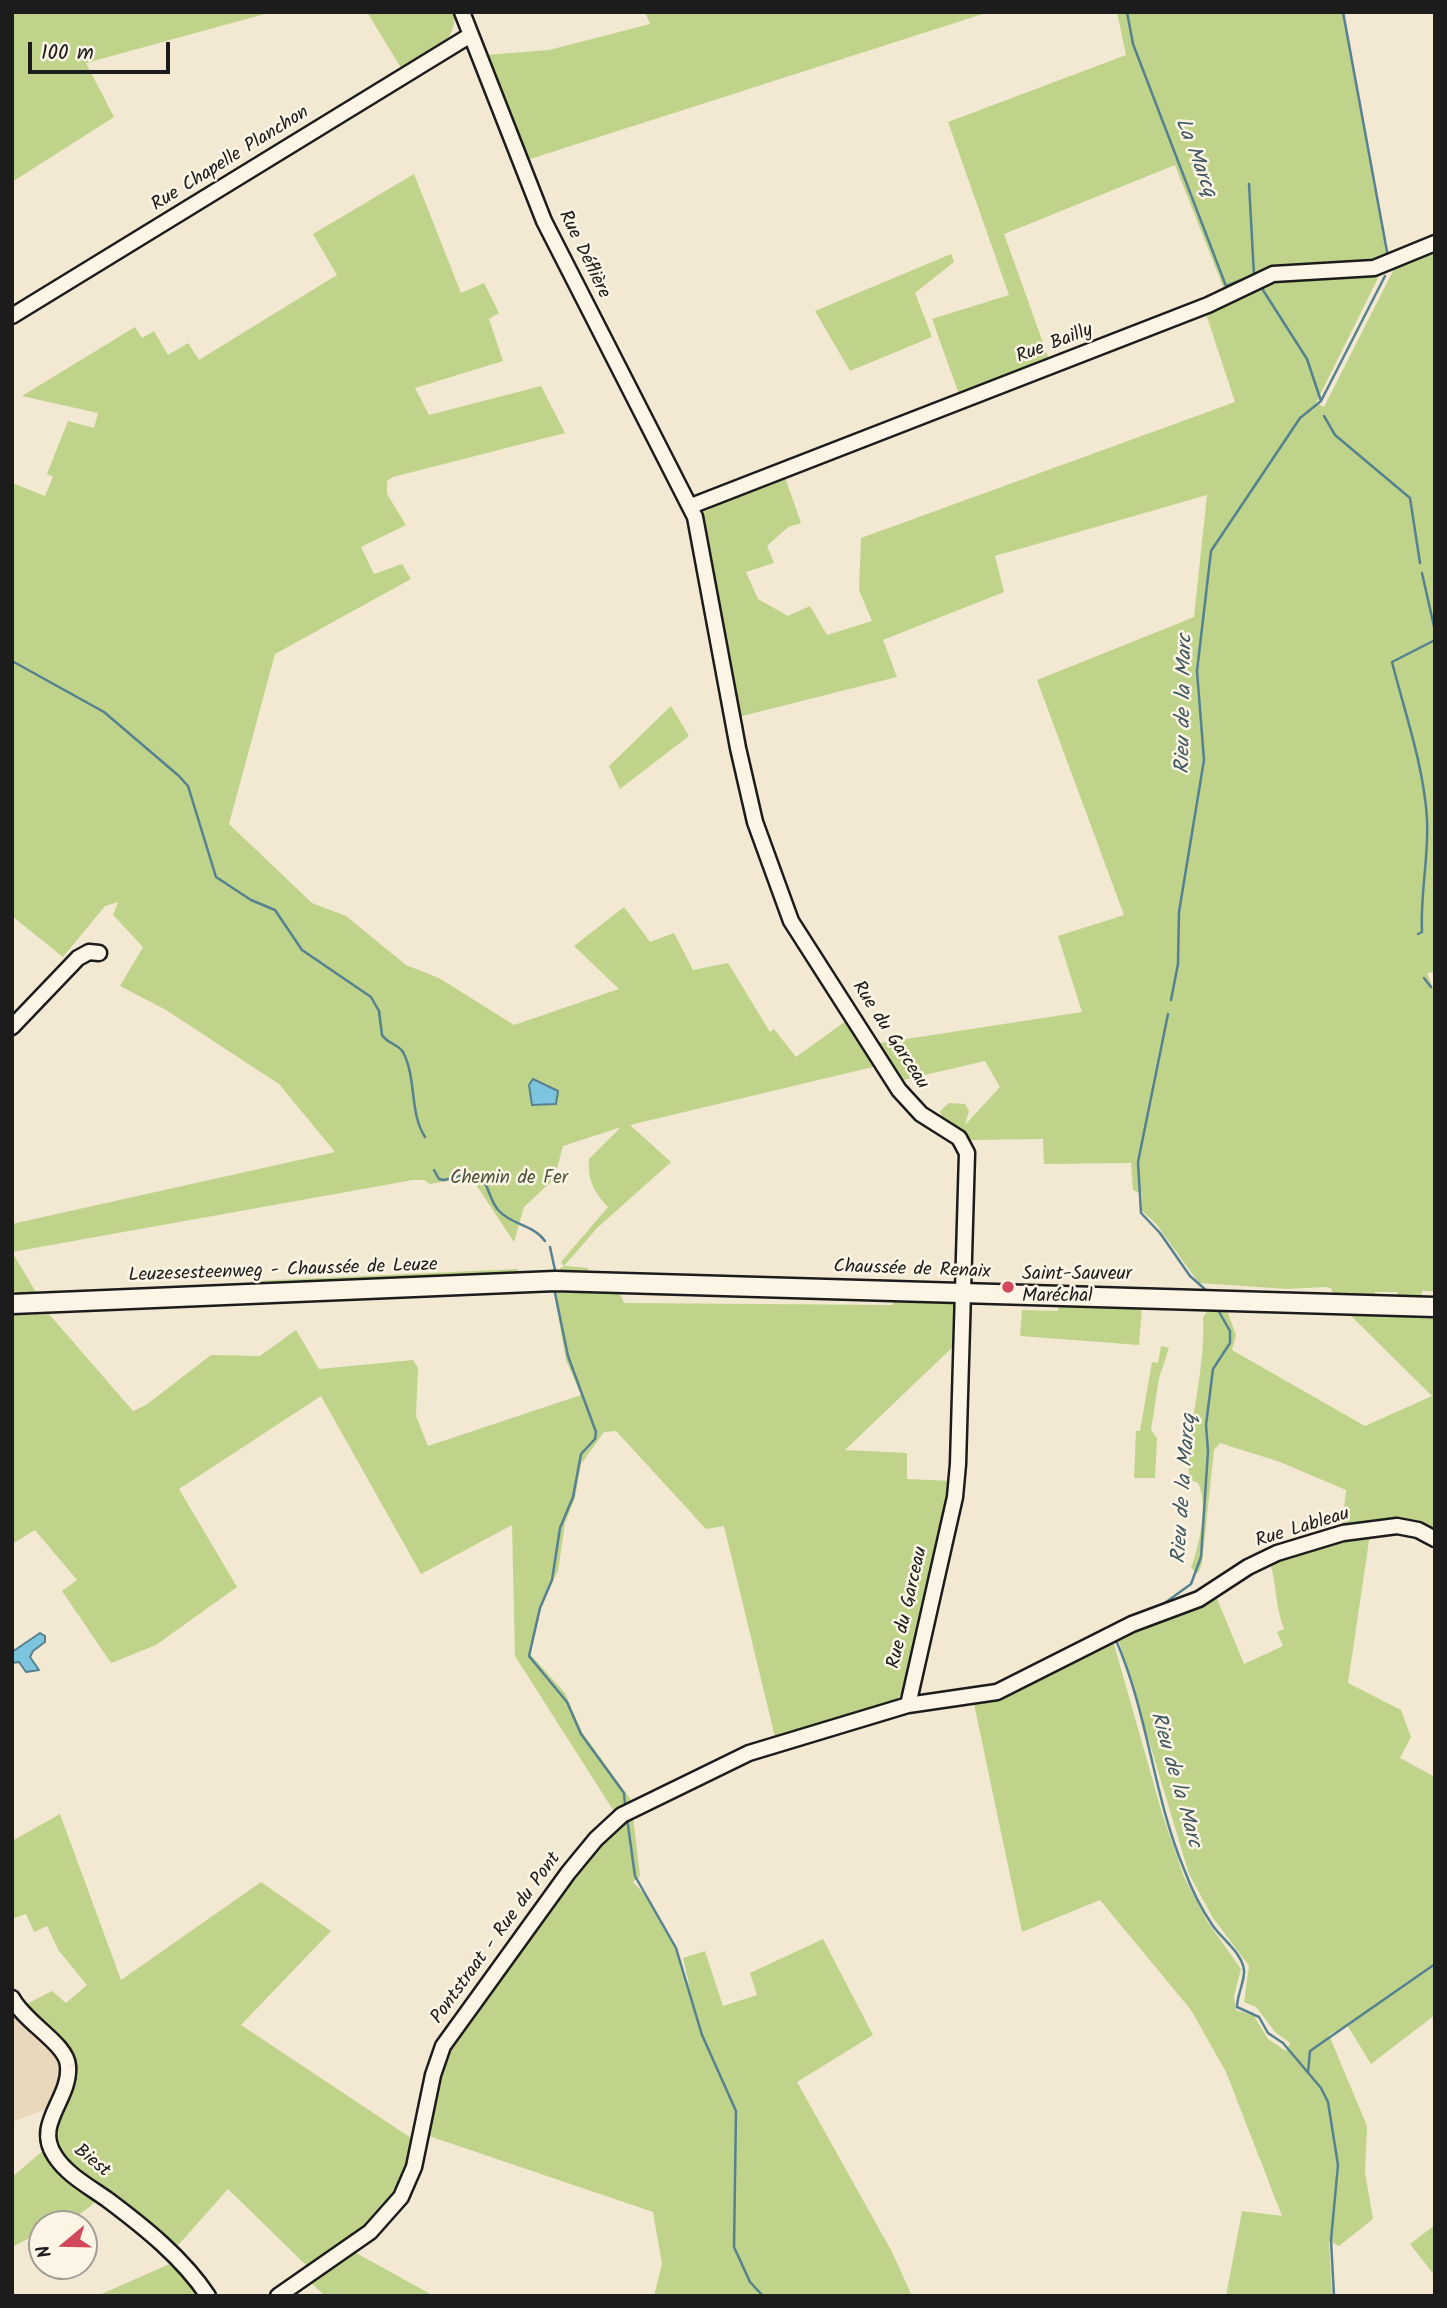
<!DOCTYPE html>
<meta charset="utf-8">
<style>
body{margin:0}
#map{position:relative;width:1447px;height:2308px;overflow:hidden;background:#f3e8d2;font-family:Kalam,sans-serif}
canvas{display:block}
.frame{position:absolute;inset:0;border:14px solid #1c1c1c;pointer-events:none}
.north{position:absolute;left:28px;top:2210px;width:70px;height:70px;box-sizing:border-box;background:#fcf5e5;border:2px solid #a29e95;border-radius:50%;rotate:251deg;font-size:19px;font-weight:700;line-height:28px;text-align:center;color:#1c1c1c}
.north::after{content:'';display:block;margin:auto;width:24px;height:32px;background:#d1495b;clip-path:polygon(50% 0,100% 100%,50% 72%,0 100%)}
.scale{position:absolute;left:28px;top:42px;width:142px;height:32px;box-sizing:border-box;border:4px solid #1c1c1c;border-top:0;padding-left:9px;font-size:21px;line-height:24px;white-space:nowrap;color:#1c1c1c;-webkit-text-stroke:5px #fcf5e5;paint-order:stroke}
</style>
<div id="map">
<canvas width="1447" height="2308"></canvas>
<div class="frame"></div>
<div class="north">N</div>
<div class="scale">100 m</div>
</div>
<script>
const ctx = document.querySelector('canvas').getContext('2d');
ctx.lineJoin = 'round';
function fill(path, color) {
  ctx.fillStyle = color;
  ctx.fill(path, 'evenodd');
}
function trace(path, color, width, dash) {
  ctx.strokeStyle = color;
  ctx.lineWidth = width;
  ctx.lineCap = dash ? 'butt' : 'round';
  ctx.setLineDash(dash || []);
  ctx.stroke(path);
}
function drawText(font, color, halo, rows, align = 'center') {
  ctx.font = font + ' Kalam,sans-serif';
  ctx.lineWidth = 5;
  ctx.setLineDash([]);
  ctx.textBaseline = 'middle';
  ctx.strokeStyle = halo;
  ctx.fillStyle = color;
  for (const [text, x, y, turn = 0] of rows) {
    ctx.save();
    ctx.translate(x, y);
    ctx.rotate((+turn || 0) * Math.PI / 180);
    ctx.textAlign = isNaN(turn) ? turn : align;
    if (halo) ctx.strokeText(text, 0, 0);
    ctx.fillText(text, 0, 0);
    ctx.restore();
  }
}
fill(new Path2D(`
 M12 2009 56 2046 63 2073 49 2108 12 2122Z`), '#e9d8bb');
fill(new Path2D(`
 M12 12H272L86 63 114 117 12 182Z
 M367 12H455C456 45 428 56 403 71Z
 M645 12H989L524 161 485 55 549 50 650 24Z
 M1117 12H1343L1389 260 1278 270 1277 266 1263 270V274L1226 294 1175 165 1004 234 1051 365 960 397 932 319 1009 295 948 122 1126 55Z
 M414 174 461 293 484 283 499 313 489 319 503 361 415 388 429 415 541 386 565 433 393 477 387 481V494L406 525 361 547 374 574 402 564 411 579 275 654 229 824 312 903 346 916 406 965 439 978 514 1025 619 989 574 946 624 907 650 942 674 933 693 970 728 963 770 1032 774 1029 796 1057 850 1018 877 1066 630 1125 671 1162 597 1228 564 1266 588 1268 587 1273 560 1271V1268L564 1267 561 1262 608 1207C593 1191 588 1181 589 1159L621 1127 563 1146 554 1179 524 1207 514 1242 471 1177 430 1184 424 1180H413L12 1252V1224L335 1152 279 1084 166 1010 120 986 143 947 113 915 118 902 105 906 63 957 12 916V483L45 496 53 477 47 474 68 421 94 428 98 413 22 396 135 327 142 338 154 331 168 355 188 343 199 360 337 275 313 234Z
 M1435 245V972L1427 973 1435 993V1291H1422V1299L1398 1298 1397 1292H1375V1297H1334L1331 1288 1325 1287 1287 1289 1199 1283 1156 1224 1142 1211V1194L1133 1190 1131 1163 1044 1164 1043 1139 969 1140 959 1132 961 1128 943 1121 940 1111 949 1103 965 1104 969 1111 965 1125 1000 1087 985 1061 899 1081 874 1044 1082 1012 1058 936 1124 915 1037 680 1194 617 1207 495 995 556 1004 592 883 640 897 677 738 717 700 513 711 509 707 500 781 476 786 480 801 523 788 527 767 546 774 563 746 572 758 599 788 616 810 606 827 635 872 621 859 590 861 538 1235 402 1206 314 977 401 1267 278 1381 272 1316 403 1324 407 1395 267Z
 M951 254 954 262 915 293 932 337 850 371 815 311Z
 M671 706 689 736 620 789 609 766Z
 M12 1252 37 1294 12 1295Z
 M518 1269 519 1274 254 1287 255 1281Z
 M619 1292 624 1303 892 1305 897 1299 957 1302 958 1342 845 1450 907 1453V1479L951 1481 905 1688 895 1703 740 1753 775 1737 724 1526 706 1529 616 1431 604 1432 581 1464 575 1498 565 1523 558 1571 542 1602 529 1653 565 1693 582 1732 631 1800 720 1761 615 1813 515 1656 512 1525 421 1574 321 1396 179 1489 237 1587 156 1645 111 1663 62 1591 77 1580 35 1530 12 1544V1315L49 1314 133 1411 146 1405 211 1355 260 1356 296 1330 319 1369 413 1360 418 1368 416 1416 428 1446 581 1395 566 1360 554 1293Z
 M1070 1304 1142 1307 1139 1345 1020 1336 1022 1310 1058 1311V1308Z
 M1210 1308H1226L1236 1335 1232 1350 1365 1426 1432 1396 1347 1312 1435 1315V1536L1342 1528 1346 1490 1280 1462 1220 1443 1214 1450 1202 1563 1198 1573 1191 1568C1199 1545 1209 1505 1198 1483L1189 1479C1187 1425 1206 1370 1203 1317Z
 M1161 1346 1169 1348 1159 1378 1151 1430 1157 1438 1155 1478H1134L1136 1431H1140L1152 1362 1158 1363Z
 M1370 1534 1348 1683 1401 1710 1411 1737 1400 1758 1435 1777V2015L1371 2064 1347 2025 1329 2035 1367 2126 1365 2172 1373 2219 1339 2246 1329 2241 1332 2296H1226L1242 2211 1282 2216 1226 2072 1191 2010 1100 1900 1022 1932 974 1704 997 1697 1112 1637 1162 1813 1184 1877 1207 1921 1241 1969 1234 1996 1236 2010 1254 2016 1268 2039 1286 2051 1290 2043 1275 2032 1256 2007 1244 2002 1249 1966 1213 1918 1189 1874 1118 1638 1214 1599 1215 1594 1244 1664 1283 1646 1277 1632 1284 1629C1275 1606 1277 1586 1270 1562Z
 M60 1814 121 1980 261 1882 331 1931 241 2025 417 2142 399 2192 347 2248 434 2296H325L310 2282 344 2250 309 2268 228 2189 173 2251 63 2162 51 2139C56 2120 80 2062 67 2048 52 2032 34 2025 23 2006L52 1991 66 2003 87 1985 59 1951 47 1926 34 1932 26 1914 12 1919V1841Z
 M633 1816 640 1876 633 1882C661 1909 678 1953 690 1989L683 1958 705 1951 723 2006 757 1995 750 1973 823 1939 873 2035 797 2082 892 2252 912 2296H654L662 2264 653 2212 429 2136 444 2060 527 1939 604 1840 597 1842Z
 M45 2149 98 2199C81 2216 66 2224 42 2224V2232L12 2247V2177Z
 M1435 2225V2276L1410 2244Z
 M174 2262 201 2296H97Z`), '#bfd48a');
const water = new Path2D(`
 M533 1079 558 1091 556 1104 532 1105 529 1085Z
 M40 1633 45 1636V1642L33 1651 30 1657 39 1670 26 1672 19 1662 12 1663V1652Z`);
fill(water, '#7dc5de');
trace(water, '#568190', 2);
trace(new Path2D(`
 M1127 12 1133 44 1226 286 1254 275 1249 184
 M1343 12 1388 257
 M1261 287 1307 359 1321 401
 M1324 416 1335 435 1410 498 1420 563
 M1422 573 1435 631
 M12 661 104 712 179 776 188 786 216 877 251 900 275 910 302 950 371 997 379 1011 382 1035C388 1044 398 1044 403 1052 417 1079 409 1112 425 1137
 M1418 934 1422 932C1420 894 1429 857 1427 819 1424 767 1405 713 1392 662L1435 640
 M1424 978 1431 987
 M1171 1000 1178 964 1179 912 1204 760 1197 671 1211 551 1300 418 1321 401 1385 276
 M1168 1014 1138 1162 1141 1213 1160 1233 1190 1276 1207 1291
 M434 1170 439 1179 444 1180 477 1172C489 1182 488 1199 499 1211 512 1225 534 1225 545 1241
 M550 1247 555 1270
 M555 1293 568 1356 596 1432 595 1439 581 1454 573 1497 560 1528 552 1580 540 1608 529 1656 567 1702 581 1734 624 1793 625 1804
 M1162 1605 1191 1584 1201 1557 1208 1451 1206 1425 1213 1369 1230 1343V1331L1218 1310
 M1115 1638C1148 1712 1153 1795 1184 1869 1191 1888 1202 1910 1213 1926 1223 1940 1242 1953 1244 1970 1245 1981 1237 1995 1237 2007L1259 2017 1268 2033 1283 2043 1321 2088 1328 2102 1338 2165 1331 2240 1334 2296
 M627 1818 635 1876 676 1948 702 2035 736 2111 734 2247 750 2282 763 2296
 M1308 2073 1310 2051 1435 1964`), '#568190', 2.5);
const minor = new Path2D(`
 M12 316 469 36
 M691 506 1208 305 1273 274 1374 268 1435 243
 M12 1027 78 958 89 952 99 953
 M908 1705 997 1692 1132 1624 1199 1599 1248 1567 1277 1553 1343 1533 1397 1526 1418 1530 1435 1539
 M12 1998C25 2023 67 2044 68 2066 71 2099 33 2124 55 2156 67 2175 90 2187 108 2200 144 2227 183 2258 208 2296
 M278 2296 370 2232 401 2197 414 2167 433 2075 443 2046 568 1873 596 1839 622 1815 749 1753 908 1705 955 1497 958 1464 967 1153 959 1138 921 1114 899 1090 791 921 755 822 738 748 695 517 544 221 462 12`);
const major = new Path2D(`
 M12 1304 555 1281 1435 1307`);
trace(minor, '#1c1c1c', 19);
trace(major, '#1c1c1c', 23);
trace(minor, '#fcf5e5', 14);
trace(major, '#fcf5e5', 18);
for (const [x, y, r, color] of [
 [1008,1287,7,"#d1495b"]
]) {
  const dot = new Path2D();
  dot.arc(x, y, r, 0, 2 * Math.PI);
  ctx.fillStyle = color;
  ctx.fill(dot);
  trace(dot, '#fcf5e5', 2.5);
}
drawText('19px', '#1c1c1c', '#fcf5e5', [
 ["Rue Chapelle Planchon",231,160,-32],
 ["Rue Déflière",583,255,64],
 ["Rue Bailly",1055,345,-21],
 ["Rue du Garceau",889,1036,57],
 ["Chaussée de Renaix",912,1271,2],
 ["Leuzesesteenweg - Chaussée de Leuze",283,1272,-2],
 ["Rue Lableau",1303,1529,-17],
 ["Rue du Garceau",909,1608,-77],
 ["Pontstraat - Rue du Pont",497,1939,-54],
 ["Biest",91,2162,39]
]);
drawText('19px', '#4d533d', '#fcf5e5', [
 ["Chemin de Fer",509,1180]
]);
drawText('19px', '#1c1c1c', '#fcf5e5', [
 ["Saint-Sauveur",1022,1276],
 ["Maréchal",1022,1298]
], 'left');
drawText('italic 21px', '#3e5760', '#fcf5e5', [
 ["La Marcq",1194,158,69],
 ["Rieu de la Marc",1186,704,-89],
 ["Rieu de la Marcq",1186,1489,-86],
 ["Rieu de la Marc",1174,1780,74]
]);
</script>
